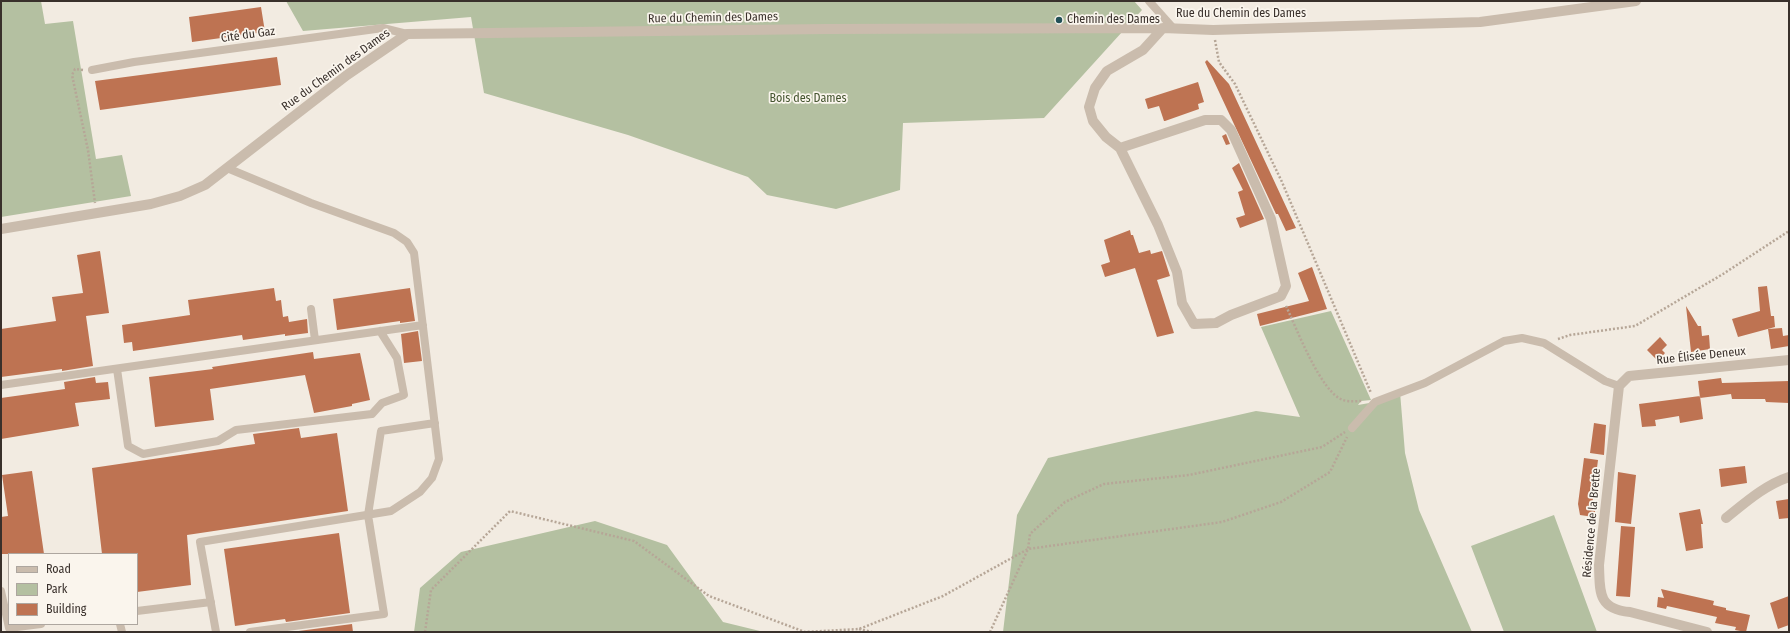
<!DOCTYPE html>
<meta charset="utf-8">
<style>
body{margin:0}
#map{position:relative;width:1790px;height:633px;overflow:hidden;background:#f2ebe1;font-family:"Fira Sans Condensed",sans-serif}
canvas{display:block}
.frame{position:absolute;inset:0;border:2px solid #39302b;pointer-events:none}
.legend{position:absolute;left:8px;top:553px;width:130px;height:72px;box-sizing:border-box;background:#faf5ed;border:1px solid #ada69f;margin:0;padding:5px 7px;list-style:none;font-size:12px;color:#39302b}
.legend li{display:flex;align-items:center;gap:8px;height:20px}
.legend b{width:20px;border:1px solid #ada69f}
</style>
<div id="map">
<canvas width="1790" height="633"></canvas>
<div class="frame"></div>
<ul class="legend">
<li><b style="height:5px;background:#cabcad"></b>Road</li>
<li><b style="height:11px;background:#b4c0a1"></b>Park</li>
<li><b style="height:11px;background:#be7352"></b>Building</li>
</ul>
</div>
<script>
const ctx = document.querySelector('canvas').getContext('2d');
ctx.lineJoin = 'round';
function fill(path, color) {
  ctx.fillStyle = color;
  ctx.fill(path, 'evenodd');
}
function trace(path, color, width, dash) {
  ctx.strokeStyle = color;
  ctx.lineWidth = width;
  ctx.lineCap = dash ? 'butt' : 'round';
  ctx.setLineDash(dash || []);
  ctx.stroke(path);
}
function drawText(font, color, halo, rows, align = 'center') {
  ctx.font = font + ' "Fira Sans Condensed",sans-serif';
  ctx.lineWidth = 3.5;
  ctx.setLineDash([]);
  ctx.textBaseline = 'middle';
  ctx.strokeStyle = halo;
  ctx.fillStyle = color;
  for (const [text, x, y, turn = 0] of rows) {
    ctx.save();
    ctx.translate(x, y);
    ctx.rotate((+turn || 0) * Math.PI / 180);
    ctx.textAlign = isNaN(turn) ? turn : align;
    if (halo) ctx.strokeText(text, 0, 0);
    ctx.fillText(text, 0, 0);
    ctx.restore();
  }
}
fill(new Path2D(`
 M1 1H41L45 24 73 21 96 159 122 155 131 196 1 217Z
 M286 1H1134L1142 10 1044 118 903 123 900 190 836 209 767 195 748 177 628 135 484 93 471 17 303 31Z
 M1331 311 1371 400 1361 401 1358 405 1375 402 1400 392 1405 453 1419 510 1472 632H1003L1017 515 1048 458 1256 411 1300 417 1261 327Z
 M1554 515 1597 632H1504L1471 546Z
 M595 521 667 545 723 622 764 632H414L420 588 461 552Z`), '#b4c0a1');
fill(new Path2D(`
 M261 7 265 32 192 42 189 17Z
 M277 57 281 85 100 110 95 81Z
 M1207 60 1229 84 1296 228 1286 231 1278 214H1276L1205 62Z
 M1198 82 1204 102 1198 104 1199 109 1165 121H1164L1159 106 1148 109 1145 99Z
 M1226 134 1230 144 1226 145 1222 136Z
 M1239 163 1264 219 1240 228 1236 218 1245 215 1238 192 1243 190 1232 168Z
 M1130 230 1131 235H1133L1139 253 1150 250 1151 254 1162 251 1170 276 1157 280 1174 333 1157 337 1135 268 1105 277 1101 265 1110 262 1104 240Z
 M100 251 109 313 86 316 93 366 62 371V369L1 377V329L56 321 52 297 83 293 77 255Z
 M1312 267 1327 309 1260 326 1257 314 1309 301 1298 273Z
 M1767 286 1771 316H1774L1775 327 1738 337 1732 319 1760 311 1758 287Z
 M274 288 276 301 281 300 283 317 288 316 289 322 307 319 308 333 285 336V334L243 340 242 335 133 351 132 342 124 343 122 325 190 315 188 300Z
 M410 288 415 321 400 323V321L337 330 333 299Z
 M1686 306 1698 326H1701L1702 336 1709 335 1710 349 1691 352Z
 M1782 328 1783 336 1789 335V346L1771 349 1768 329Z
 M418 331 422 361 404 363 401 334Z
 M1660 337 1667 345 1662 350 1665 353 1658 361 1647 350Z
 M313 352 314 359 360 353 370 400 352 404V406L314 413 305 375 210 389 214 420 155 427 149 377 213 369 212 367Z
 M95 377 96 383 108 382 110 399 75 403 79 426 1 439V398L65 389 64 382Z
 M1721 378 1722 383 1789 381V403L1766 402 1765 399H1732L1731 394 1700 398 1698 381Z
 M1700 396 1703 419 1680 423 1679 416 1655 420 1656 426 1642 427 1639 404Z
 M1594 423 1606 425 1604 455 1590 453Z
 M299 428 301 438 337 433 348 511 187 535 191 585 137 592V554H102L92 468 255 444 253 434Z
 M1584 458 1598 460 1592 506H1596L1594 517 1580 515 1578 504Z
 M1745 466 1747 483 1721 487 1719 469Z
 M32 471 44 554H1V517L8 516 2 475Z
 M1618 472 1636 475 1631 524 1615 522Z
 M1789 499V518L1779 519 1776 501Z
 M1700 509 1703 524H1701L1703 548 1686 551 1679 513Z
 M1621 526 1635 527 1630 597 1616 596Z
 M339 533 350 613 286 622 285 619 235 626 224 549Z
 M1661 589 1714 601 1713 605 1726 608V610L1750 615 1746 632 1735 630 1736 627 1715 623 1717 617 1667 606 1666 609 1657 607 1658 597 1664 598Z
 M1789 596V625L1778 629 1770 603Z
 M352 624 353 632H291Z`), '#be7352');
trace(new Path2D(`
 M1215 40 1219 62 1235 84 1282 182 1371 393
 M83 70 75 69 72 75 88 150 95 203
 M1286 306C1296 327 1321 393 1343 400 1349 402 1356 401 1362 401
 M1558 339 1570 335 1635 326 1723 274 1789 231
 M859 629 872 632
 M425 632 431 590 510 511 634 541 709 596 805 632 859 629 943 596 1028 549 1222 522 1281 502 1330 472 1347 437
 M990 632 1028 549 1030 534 1065 502 1104 484 1189 475 1322 447 1345 432`), '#b6a697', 2.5, [2, 2]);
trace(new Path2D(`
 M1149 1 1173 28
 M92 70 134 62 383 28 407 34
 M311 309 315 340
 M117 369 128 446 143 454 218 441 236 430 372 414 382 403 404 395 397 358 380 331
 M1 385 423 325
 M1352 428 1375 402 1425 383 1504 341 1522 338 1544 343 1605 381 1619 386
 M1 591 9 628 41 624
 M137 611 211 602
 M120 624 122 632
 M216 632 200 542 391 511 420 492 432 478 439 459 414 253 407 242 394 233 311 203 227 168
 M250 632 384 614 368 515 381 431 435 423`), '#cabcad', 8);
trace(new Path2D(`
 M1120 148 1205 120H1221L1231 130 1271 219 1286 286 1281 296 1231 315 1216 323 1194 324 1182 303 1177 272 1158 225 1120 148 1106 137 1093 121 1089 107 1095 88 1107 71 1143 50 1163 28
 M1 229 151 204 180 196 205 185 347 75 407 34 827 29 1163 28 1213 30 1480 22 1636 1
 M1726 518C1746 502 1765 485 1789 477
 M1707 632 1630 612C1597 609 1600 591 1599 565L1619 386 1629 376 1789 360`), '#cabcad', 10);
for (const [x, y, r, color] of [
 [1059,20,4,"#235158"]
]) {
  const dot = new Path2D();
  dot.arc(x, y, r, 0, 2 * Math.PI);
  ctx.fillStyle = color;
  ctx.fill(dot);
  trace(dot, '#faf5ed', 1.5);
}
drawText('12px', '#39302b', '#faf5ed', [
 ["Rue du Chemin des Dames",1241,14],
 ["Rue du Chemin des Dames",713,18,-1],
 ["Cité du Gaz",248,35,-8],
 ["Rue du Chemin des Dames",336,70,-36],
 ["Rue Élisée Deneux",1701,356,-6],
 ["Résidence de la Brette",1592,523,-85]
]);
drawText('12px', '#39302b', '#faf5ed', [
 ["Chemin des Dames",1067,20]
], 'left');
drawText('12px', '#455530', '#faf5ed', [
 ["Bois des Dames",808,99]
]);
</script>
